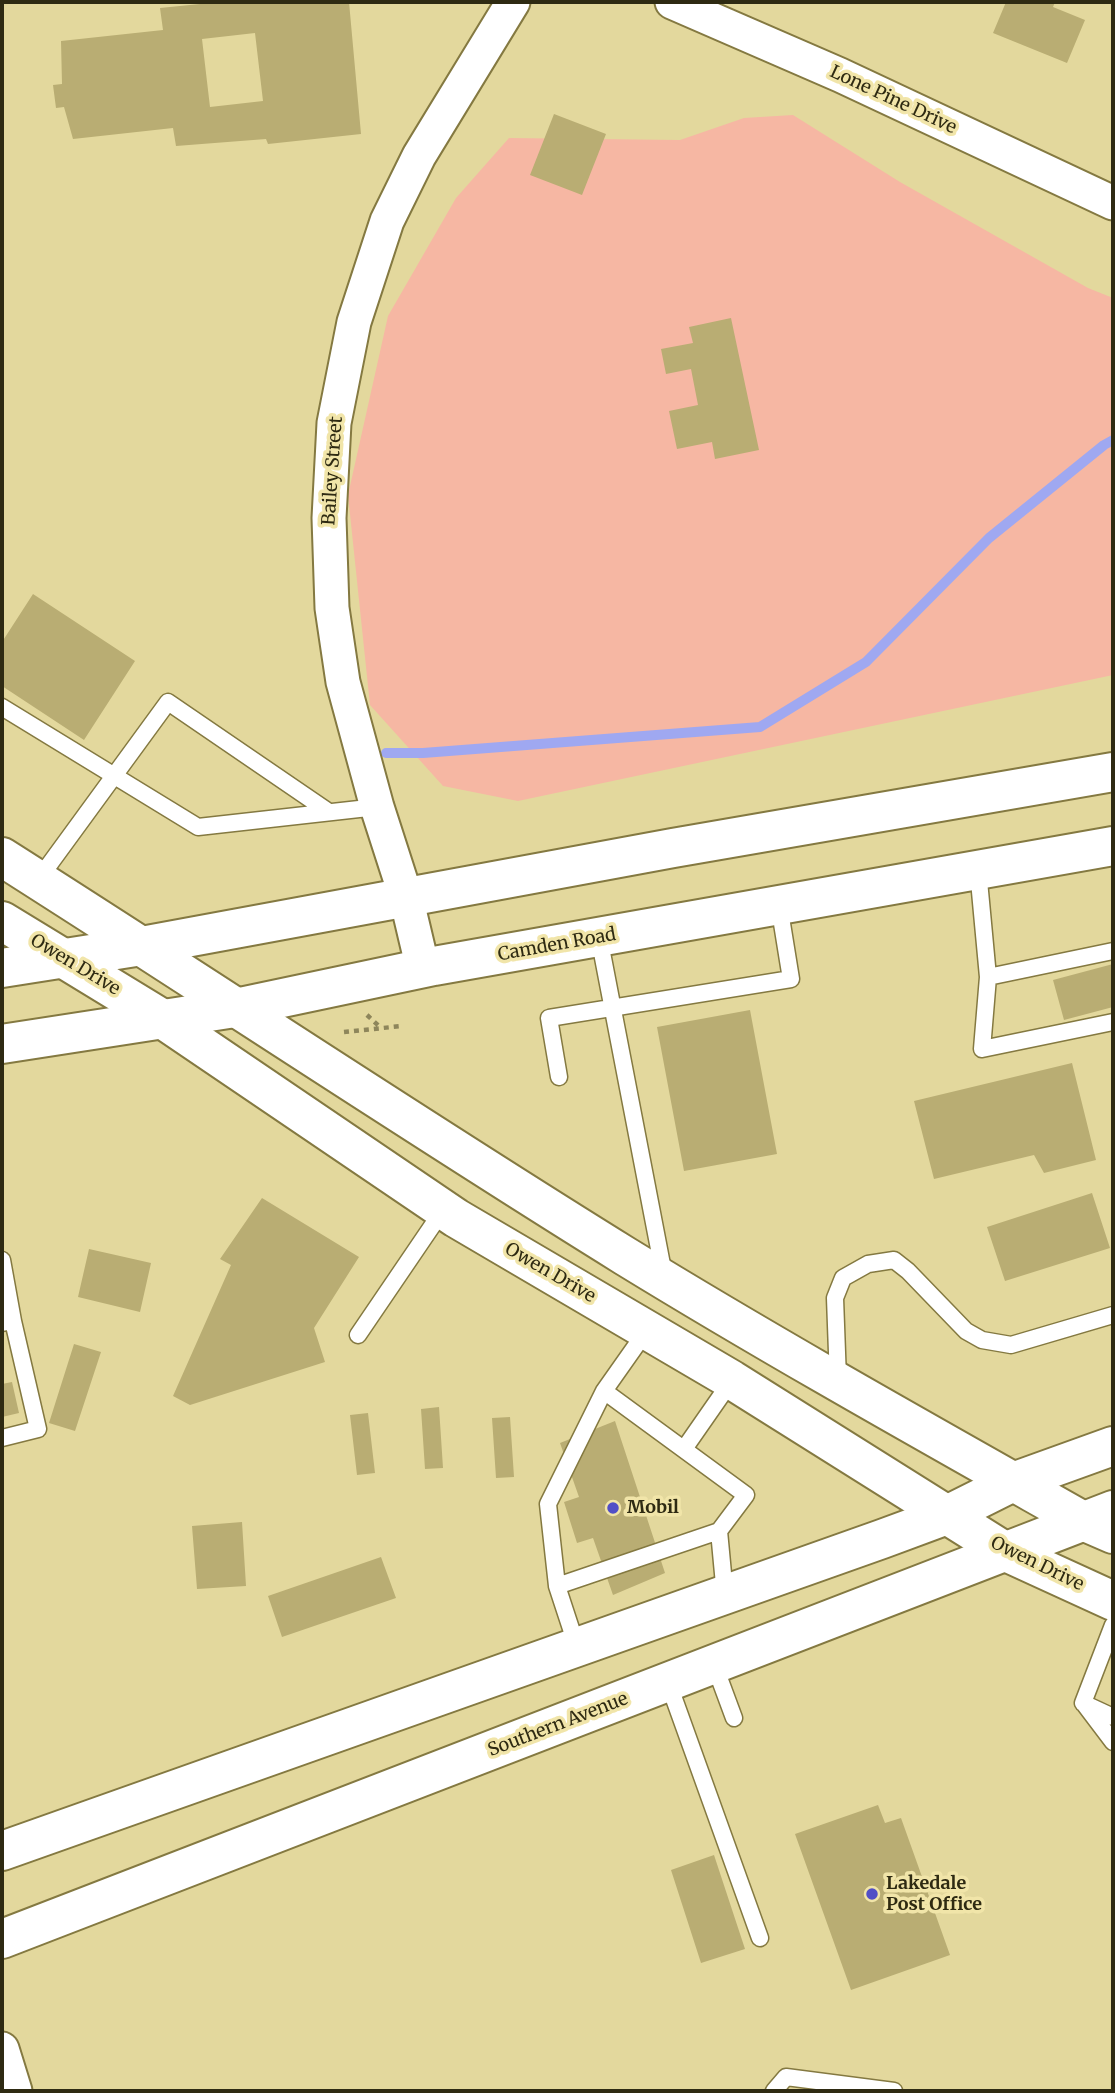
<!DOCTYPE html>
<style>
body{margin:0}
#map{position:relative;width:1115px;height:2093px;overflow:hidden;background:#e3d89d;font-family:Merriweather,serif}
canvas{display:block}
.frame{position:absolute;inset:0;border:4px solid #2e2a12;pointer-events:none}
</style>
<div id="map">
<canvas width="1115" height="2093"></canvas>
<div class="frame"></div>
</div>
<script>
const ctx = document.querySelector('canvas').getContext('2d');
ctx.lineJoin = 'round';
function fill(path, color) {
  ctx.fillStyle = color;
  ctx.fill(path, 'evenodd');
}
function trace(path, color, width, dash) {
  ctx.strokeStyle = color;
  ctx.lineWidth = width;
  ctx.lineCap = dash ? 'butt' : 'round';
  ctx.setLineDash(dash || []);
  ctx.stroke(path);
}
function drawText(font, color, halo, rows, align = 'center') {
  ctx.font = font + ' Merriweather,serif';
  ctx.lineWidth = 7;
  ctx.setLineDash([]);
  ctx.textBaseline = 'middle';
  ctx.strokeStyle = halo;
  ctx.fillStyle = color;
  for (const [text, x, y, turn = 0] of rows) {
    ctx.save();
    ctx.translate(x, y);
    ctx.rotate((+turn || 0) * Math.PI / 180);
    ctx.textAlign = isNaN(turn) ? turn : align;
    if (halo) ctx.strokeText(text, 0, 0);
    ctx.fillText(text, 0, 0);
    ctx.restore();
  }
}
fill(new Path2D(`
 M793 115 900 182 1088 288 1113 298V675L518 801 443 786 370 705 348 495 388 316 456 198 509 138 680 140 744 118Z`), '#f6b7a3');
trace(new Path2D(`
 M386 753H423L760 727 866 662 989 538 1104 445 1113 440`), '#9fa8f1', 10);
fill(new Path2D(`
 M220 2H349L361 134 268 144 266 139 176 146 173 128 73 139 64 107 56 108 53 85 62 84 61 41 163 30 160 8ZM255 33 263 101 210 107 202 39Z
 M1006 2H1055L1053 7 1085 20 1067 63 993 33Z
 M554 114 606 134 582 195 530 175Z
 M731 318 759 450 715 459 712 442 677 449 669 411 698 405 691 369 666 374 661 349 693 343 689 327Z
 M33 594 135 661 84 740 2 686V642Z
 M1113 964V1007L1064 1020 1053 980Z
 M750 1010 777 1154 684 1171 657 1027Z
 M1072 1063 1096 1160 1044 1173 1034 1155 934 1179 914 1101Z
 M1092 1193 1110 1248 1005 1281 987 1227Z
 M262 1198 359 1257 314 1328 325 1362 190 1405 173 1396 231 1265 220 1259Z
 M89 1249 151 1263 140 1312 78 1297Z
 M74 1344 101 1352 75 1431 49 1423Z
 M12 1382 19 1413 2 1417V1384Z
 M439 1407 443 1468 425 1469 421 1409Z
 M368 1413 375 1473 357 1475 350 1415Z
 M510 1417 514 1477 496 1478 492 1418Z
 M615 1421 665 1573 613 1595 593 1538 577 1543 564 1502 579 1497 560 1443Z
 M242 1522 246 1586 197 1589 192 1526Z
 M381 1557 396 1598 282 1637 268 1596Z
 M878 1805 885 1823 901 1818 950 1955 851 1990 795 1834Z
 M714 1855 745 1949 701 1963 671 1870Z`), '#b9ad73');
const service = new Path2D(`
 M2 707 198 827 377 807
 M978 870 988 977 982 1049 1113 1022
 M38 880 168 702 329 812
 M599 937 664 1275
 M988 977 1113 951
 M559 1077 549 1018 791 979 779 905
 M2 1260 13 1321 2 1323
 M358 1335 443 1210
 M838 1380 835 1298 843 1278 868 1264 894 1260 908 1271 966 1331 982 1340 1011 1345 1113 1315
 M604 1391 746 1495 719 1531 557 1586 548 1504 604 1391 647 1330
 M2 1438 38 1429 13 1321
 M684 1449 732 1380
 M719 1531 725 1595
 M557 1586 577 1647
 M1113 1625 1083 1703 1113 1717
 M714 1664 734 1718
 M668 1682 760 1938
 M1085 1705 1113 1742
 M774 2091 786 2077 894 2091`);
const minor = new Path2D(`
 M672 2 840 75 1113 203
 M423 969 406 897 377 807 343 682 332 608 329 518 334 423 354 322 387 221 419 156 513 2
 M2 2049 15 2091`);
const tertiary = new Path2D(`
 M2 968 142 946 673 848 1113 772
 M2 1044 235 1008 434 966 1113 846`);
const secondary = new Path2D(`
 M2 1851 882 1539 947 1515 1013 1482 1113 1446
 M2 1939 1113 1510`);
const trunk = new Path2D(`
 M2 857C210 989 415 1126 625 1256 775 1348 929 1434 1083 1521L1113 1534
 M2 921 161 1018 456 1218 732 1380 1006 1552 1113 1601`);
trace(service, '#847941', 19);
trace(minor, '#847941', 37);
trace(tertiary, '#847941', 42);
trace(secondary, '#847941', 42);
trace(trunk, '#847941', 42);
trace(new Path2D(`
 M367 1015 381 1028
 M344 1032 402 1026`), '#8e865b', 4.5, [5, 5]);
trace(service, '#fff', 16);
trace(minor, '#fff', 33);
trace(tertiary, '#fff', 38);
trace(secondary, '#fff', 38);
trace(trunk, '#fff', 38);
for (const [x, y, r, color] of [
 [613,1508,7,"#514fc6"],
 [872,1894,7,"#514fc6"]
]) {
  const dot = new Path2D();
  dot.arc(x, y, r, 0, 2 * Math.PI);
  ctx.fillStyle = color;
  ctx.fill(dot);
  trace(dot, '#f1e5a9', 2.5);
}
drawText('18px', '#2e2a12', '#f1e5a9', [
 ["Lone Pine Drive",893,100,25],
 ["Bailey Street",333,471,-86],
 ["Camden Road",557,945,-10],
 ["Owen Drive",75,965,31],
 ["Owen Drive",550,1273,30],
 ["Owen Drive",1037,1564,26],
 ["Southern Avenue",558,1725,-21]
]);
drawText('bold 18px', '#2e2a12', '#f1e5a9', [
 ["Mobil",627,1508],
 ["Lakedale",886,1884],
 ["Post Office",886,1905]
], 'left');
</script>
